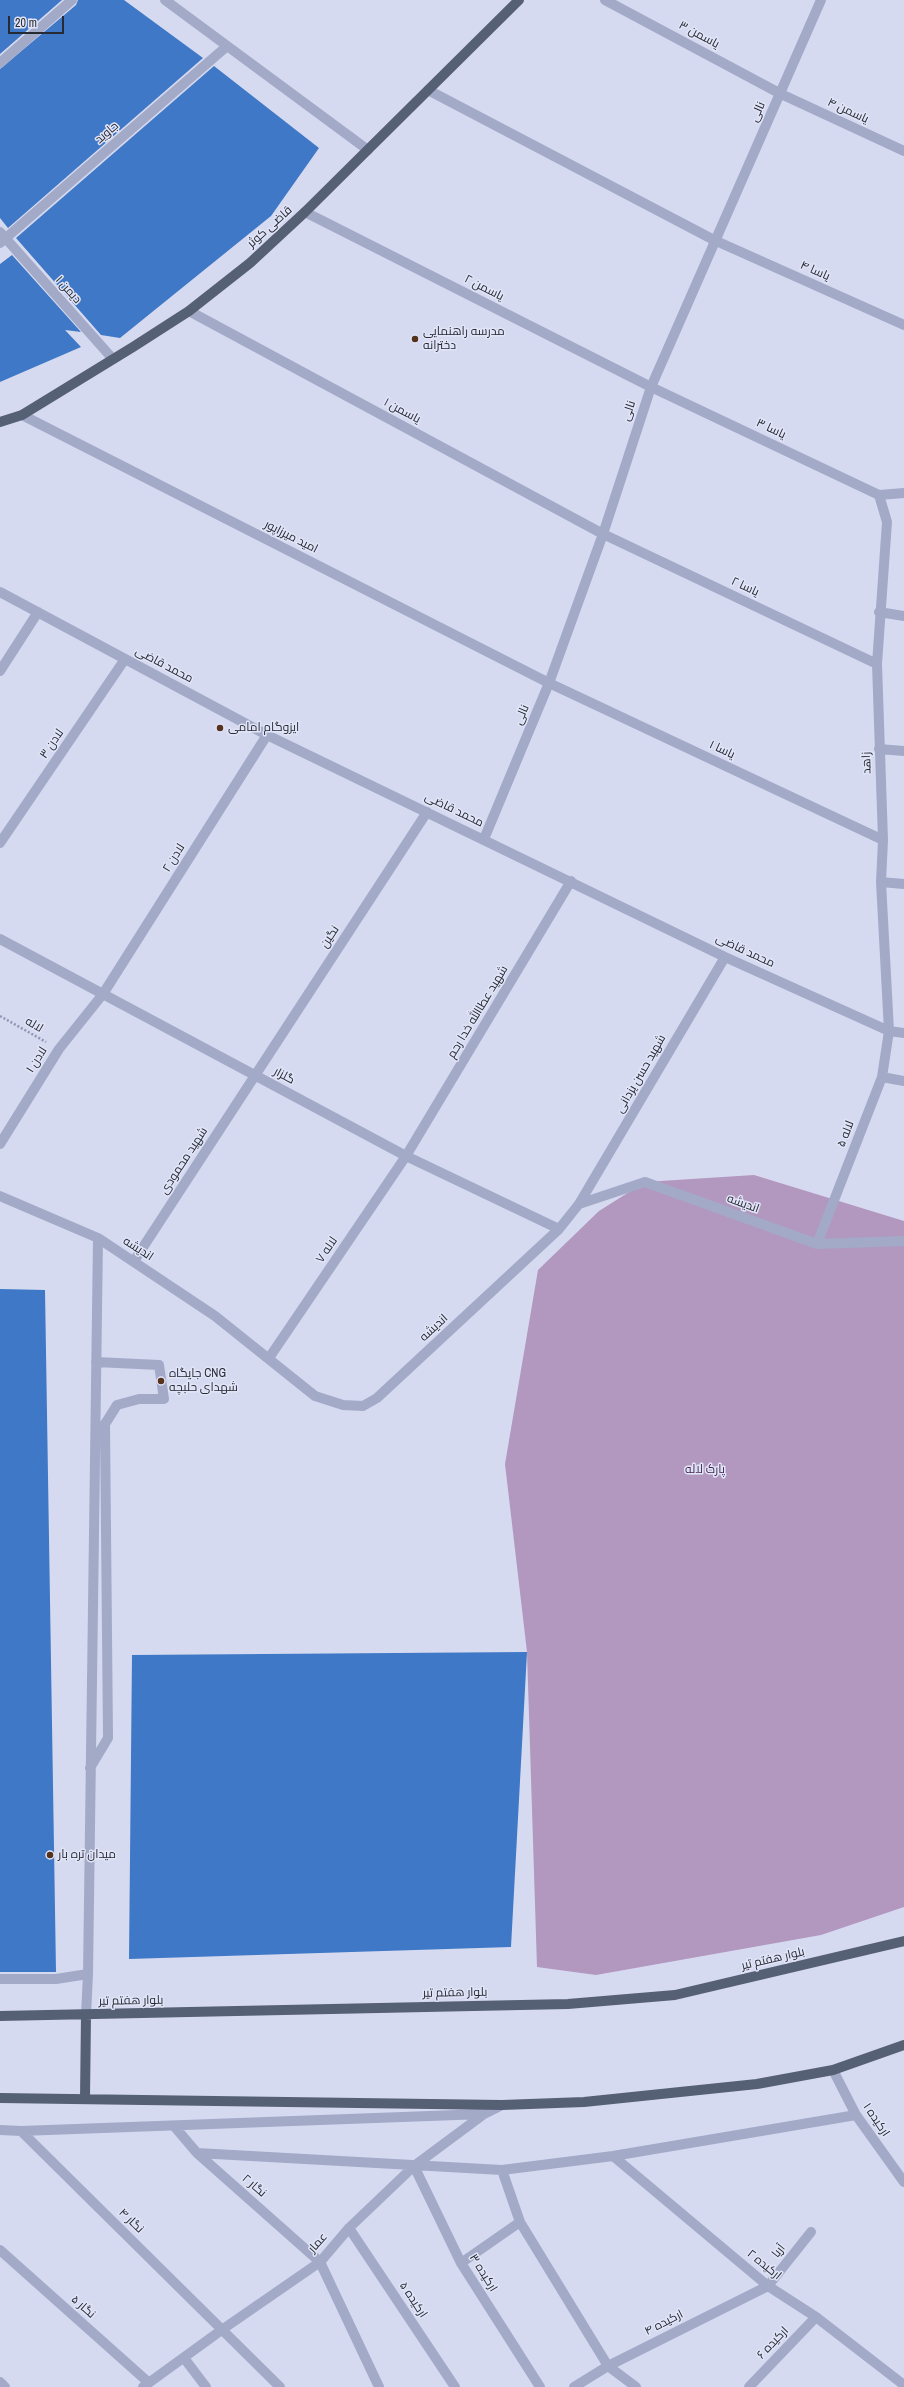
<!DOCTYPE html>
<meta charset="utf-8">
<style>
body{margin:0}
#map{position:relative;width:904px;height:2387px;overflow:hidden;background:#d6daf0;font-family:"Archivo Narrow",sans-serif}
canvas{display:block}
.scale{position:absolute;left:8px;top:16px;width:56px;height:18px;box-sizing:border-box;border:2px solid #252a33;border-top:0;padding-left:5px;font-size:12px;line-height:14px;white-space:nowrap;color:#252a33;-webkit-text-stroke:3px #e2e5f8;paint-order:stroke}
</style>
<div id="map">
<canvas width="904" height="2387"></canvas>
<div class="scale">20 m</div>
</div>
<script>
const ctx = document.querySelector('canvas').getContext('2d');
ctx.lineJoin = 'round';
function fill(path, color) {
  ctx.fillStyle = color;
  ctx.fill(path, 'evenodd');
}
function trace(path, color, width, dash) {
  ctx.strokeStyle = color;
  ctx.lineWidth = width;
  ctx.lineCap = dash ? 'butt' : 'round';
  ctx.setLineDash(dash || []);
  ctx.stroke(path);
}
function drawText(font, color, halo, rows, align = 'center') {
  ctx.font = font + ' "Archivo Narrow",Cairo,sans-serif';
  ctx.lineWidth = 3;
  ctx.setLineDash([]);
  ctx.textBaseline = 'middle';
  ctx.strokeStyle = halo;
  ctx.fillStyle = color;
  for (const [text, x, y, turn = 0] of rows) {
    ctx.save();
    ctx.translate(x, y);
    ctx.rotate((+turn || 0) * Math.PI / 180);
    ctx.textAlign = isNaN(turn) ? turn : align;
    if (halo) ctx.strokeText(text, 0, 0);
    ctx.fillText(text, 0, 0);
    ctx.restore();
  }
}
fill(new Path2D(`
 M754 1175 904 1221V1907L821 1935 596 1975 537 1967 527 1652 505 1464 538 1270 599 1211 645 1182Z`), '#b297bf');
fill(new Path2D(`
 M0 0H62L0 54Z
 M78 0H124L203 58 8 228 0 218V69L76 5Z
 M214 66 319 148 271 216 120 338 101 335 16 238Z
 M12 255 81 332 65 330 81 347 0 382V264Z
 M0 1289 45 1290 56 1972H0Z
 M527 1652 511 1947 129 1959 132 1655Z`), '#3f78c6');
trace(new Path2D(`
 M0 1016 46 1042`), '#8d96b4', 2.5, [2, 2]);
trace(new Path2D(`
 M165 0 368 150
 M605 0 781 94 904 151
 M0 63 72 0
 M428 90 714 240 904 325
 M305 212 651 387 879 495
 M0 232 112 358
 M0 243 226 47
 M189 311 603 534 877 664
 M22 415 549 683 883 840
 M879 495 904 493
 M0 592 267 735 725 957 889 1031 904 1033
 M879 612 904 616
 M0 671 38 612
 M879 749 904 751
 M484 839 549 683 603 534 651 387 821 0
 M0 843 125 659
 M881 882 904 884
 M0 939 406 1156 559 1229
 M882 1077 904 1081
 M0 1144 59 1049 103 994 267 735
 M0 1196 98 1238 215 1316 315 1396 343 1405 363 1406 377 1398 559 1229 579 1204 645 1182 817 1244 904 1241
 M579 1204 725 957
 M817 1244 882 1077 889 1031 881 882 883 840 877 664 887 522 879 495
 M134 1261 427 812
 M269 1358 406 1156 571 881
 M90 1768 108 1738 105 1424 117 1405 139 1399H164L159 1365 96 1362
 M0 1979H56L88 1974
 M86 2015 88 1974 98 1238
 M833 2070 856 2115 904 2182
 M174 2126 197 2153 320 2262 379 2387
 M0 2130 21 2131 484 2114
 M21 2131 280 2387
 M197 2153 502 2170 613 2156 856 2115
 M613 2156 768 2286 816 2317 904 2385
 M414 2166 461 2263 540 2387
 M502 2170 520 2222 608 2366 636 2387
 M349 2228 455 2387
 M0 2250 148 2382
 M461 2263 520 2222
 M184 2358 206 2387
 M0 2382 5 2387
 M143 2387 223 2329 320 2262 349 2228 414 2166 484 2114 502 2105
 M574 2387 608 2366 768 2286 811 2232
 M749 2387 816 2317`), '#a3aac8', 10);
trace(new Path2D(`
 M0 422 22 415 133 347 189 311 250 263 305 212 519 0
 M0 2016 568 2004 675 1995 904 1941
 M0 2098 502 2105 584 2102 757 2084 833 2070 904 2045
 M85 2098 86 2015`), '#566075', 10);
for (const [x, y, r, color] of [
 [415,339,4,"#54321b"],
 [220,728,4,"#54321b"],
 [161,1381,4,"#54321b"],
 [50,1855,4,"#54321b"]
]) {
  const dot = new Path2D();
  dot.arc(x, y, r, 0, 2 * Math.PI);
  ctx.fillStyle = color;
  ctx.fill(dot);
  trace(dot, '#e2e5f8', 1.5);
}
drawText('12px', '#252a33', '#e2e5f8', [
 ["یاسمن ۳",699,35,28],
 ["یاسمن ۴",848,111,25],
 ["نالی",758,112,-66],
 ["جاوید",107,133,-41],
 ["قاضی کوثر",270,227,-42],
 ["یاسا ۴",815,271,24],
 ["یاسمن ۲",484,288,27],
 ["دیمن ۱",68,290,48],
 ["یاسمن ۱",402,411,28],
 ["نالی",629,411,-72],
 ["یاسا ۳",771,429,25],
 ["امید میرزاپور",291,537,27],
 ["یاسا ۲",745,587,25],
 ["محمد قاضی",164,665,28],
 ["نالی",522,715,-67],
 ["لادن ۳",52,744,-56],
 ["یاسا ۱",722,750,25],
 ["زاهد",867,763,-92],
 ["محمد قاضی",454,810,26],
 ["لادن ۲",174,858,-58],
 ["نگین",330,937,-57],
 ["محمد قاضی",745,951,25],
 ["شهید عطاالله خدا رحم",478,1012,-59],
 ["لاله",34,1025,30],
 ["لادن ۱",37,1060,-58],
 ["شهید حسن یزدانی",641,1074,-60],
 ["گلزار",284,1076,28],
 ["لاله ۵",846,1134,-69],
 ["شهید محمودی",184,1161,-57],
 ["اندیشه",743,1204,20],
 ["اندیشه",138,1249,33],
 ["لاله ۷",327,1250,-56],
 ["اندیشه",434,1328,-43],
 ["بلوار هفتم تیر",773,1959,-13],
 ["بلوار هفتم تیر",455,1993,-1],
 ["بلوار هفتم تیر",131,2001,-1],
 ["ارکیده ۱",876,2120,56],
 ["نگار ۲",254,2186,41],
 ["نگار ۴",131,2221,44],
 ["عمار",318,2243,-48],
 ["آریا",779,2251,-51],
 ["ارکیده ۲",764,2265,39],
 ["ارکیده ۳",483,2273,58],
 ["ارکیده ۵",413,2300,57],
 ["نگار ۵",83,2307,42],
 ["ارکیده ۴",664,2323,-27],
 ["ارکیده ۶",773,2343,-46]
]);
drawText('12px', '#252a33', '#e2e5f8', [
 ["مدرسه راهنمایی",423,332],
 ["دخترانه",423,346],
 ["ایزوگام امامی",228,728],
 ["جایگاه CNG",169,1374],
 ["شهدای حلبچه",169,1388],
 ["میدان تره بار",58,1855]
], 'left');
drawText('12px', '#452951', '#e2e5f8', [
 ["پارک لاله",705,1470]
]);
</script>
